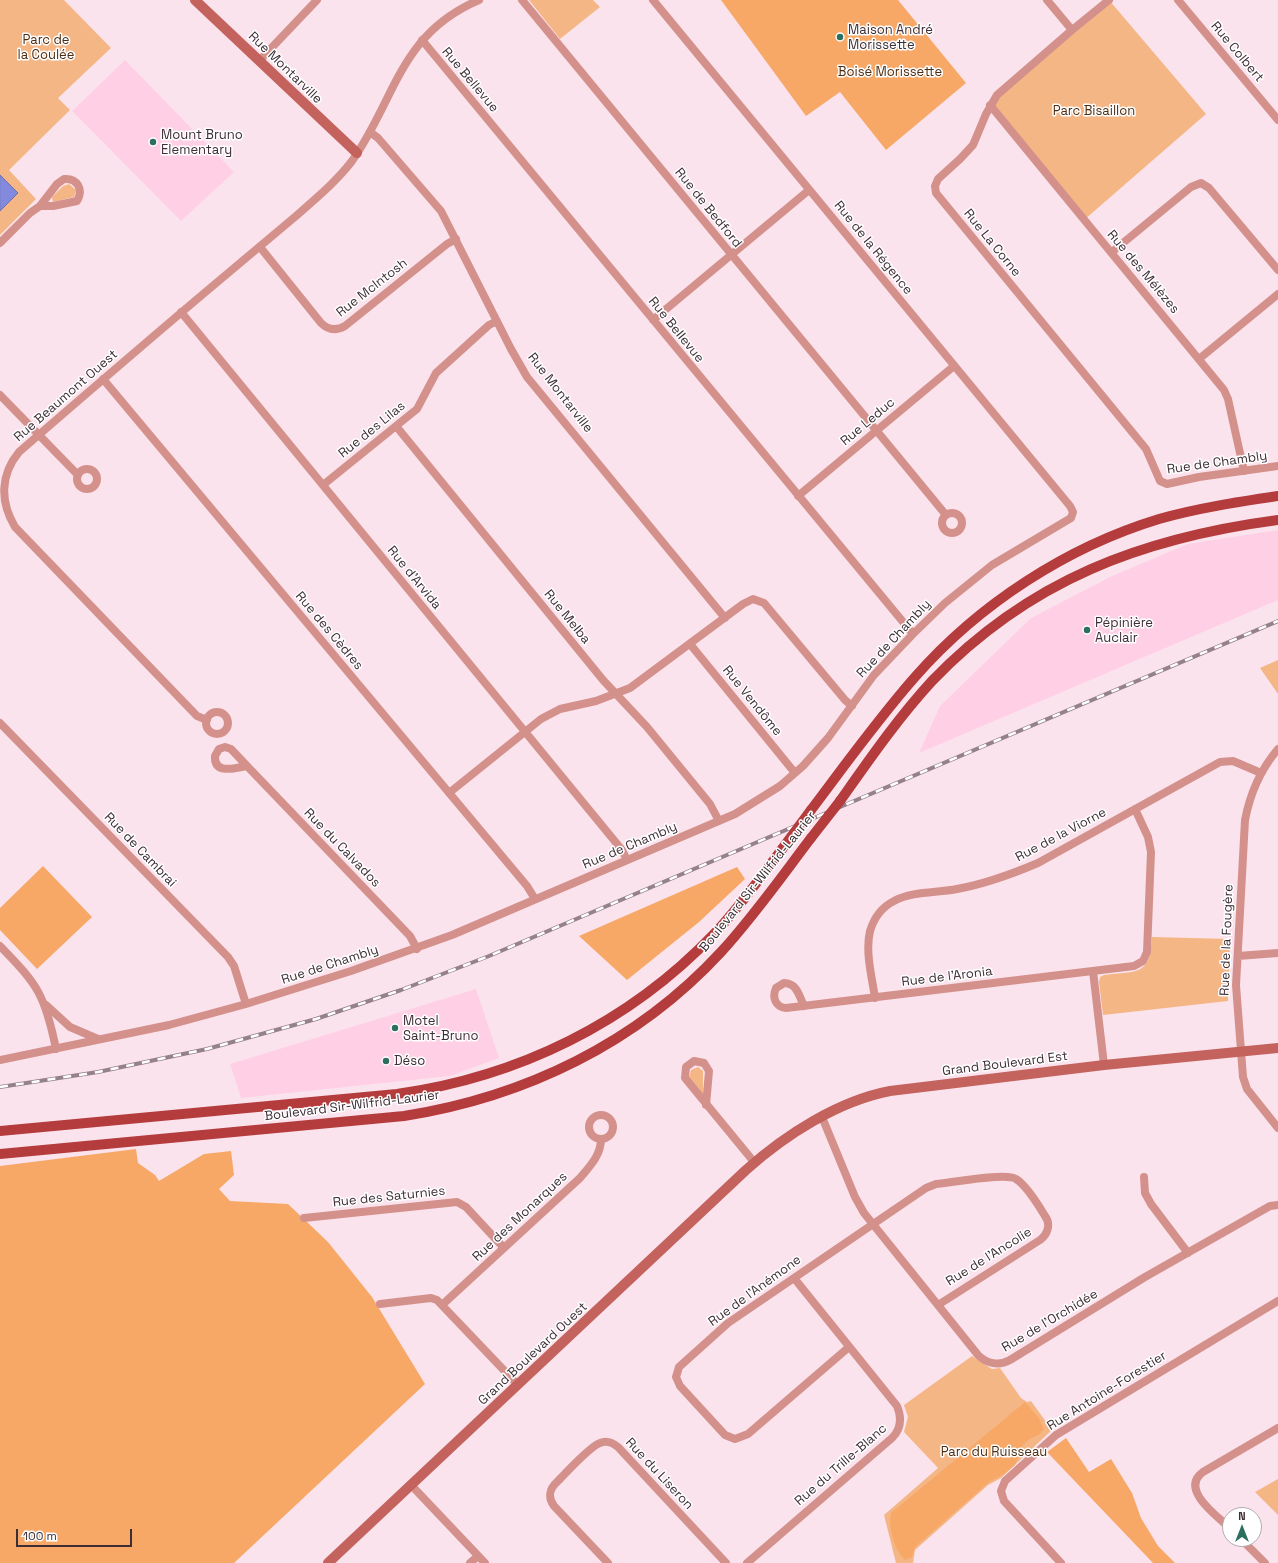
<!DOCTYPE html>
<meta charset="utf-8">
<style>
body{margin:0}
#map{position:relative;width:1278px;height:1563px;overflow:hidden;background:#fbe3ed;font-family:"Space Grotesk",sans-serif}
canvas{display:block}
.north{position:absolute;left:1222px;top:1507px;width:40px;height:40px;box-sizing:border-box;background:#fff;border:1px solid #b1abae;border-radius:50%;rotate:0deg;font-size:11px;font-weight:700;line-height:16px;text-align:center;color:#3d2e35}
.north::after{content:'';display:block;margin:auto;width:14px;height:18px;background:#2d6f5f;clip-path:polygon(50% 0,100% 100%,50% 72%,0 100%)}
.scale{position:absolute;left:16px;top:1529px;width:116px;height:18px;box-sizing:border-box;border:2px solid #3d2e35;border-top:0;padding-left:5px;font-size:12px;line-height:14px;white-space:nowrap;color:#3d2e35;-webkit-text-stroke:3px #fff;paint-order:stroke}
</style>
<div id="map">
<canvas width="1278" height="1563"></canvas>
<div class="north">N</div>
<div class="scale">100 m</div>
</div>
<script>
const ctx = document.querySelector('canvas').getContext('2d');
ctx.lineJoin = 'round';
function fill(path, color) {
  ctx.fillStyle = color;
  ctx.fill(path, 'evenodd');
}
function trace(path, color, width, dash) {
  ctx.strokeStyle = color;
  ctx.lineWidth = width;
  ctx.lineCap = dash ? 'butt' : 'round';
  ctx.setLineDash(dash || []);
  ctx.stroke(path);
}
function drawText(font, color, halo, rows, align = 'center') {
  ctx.font = font + ' "Space Grotesk",sans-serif';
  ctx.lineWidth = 3;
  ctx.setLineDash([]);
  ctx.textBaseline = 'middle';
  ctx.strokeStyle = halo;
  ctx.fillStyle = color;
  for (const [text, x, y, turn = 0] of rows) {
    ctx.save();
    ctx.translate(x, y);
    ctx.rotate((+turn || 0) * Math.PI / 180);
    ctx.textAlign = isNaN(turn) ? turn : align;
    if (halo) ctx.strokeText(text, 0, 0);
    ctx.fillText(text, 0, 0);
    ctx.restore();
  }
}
fill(new Path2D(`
 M125 60 234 172 181 221 72 111Z
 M1278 530V600L919 753 940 706 1031 618 1112 576 1188 544Z
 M476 989 499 1058 450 1076 241 1098 230 1064Z`), '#ffd0e5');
fill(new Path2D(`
 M0 0H64L111 48 58 98 70 110 9 170 36 199 0 235Z
 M529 0H593L600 7 560 39Z
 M1109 0 1206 114 1084 220 990 105Z
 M69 184 76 190 74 197 53 202 52 197 63 186Z
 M1278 660V694L1260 668Z
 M1152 937 1230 939 1228 1001 1103 1015 1099 982 1100 977 1104 975C1138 971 1150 976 1152 937Z
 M698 1067 703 1071V1093L701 1094 689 1078 691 1070Z
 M972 1356 992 1369 1000 1368 1021 1398 1027 1402 1031 1401 1052 1430 1001 1478 988 1485 915 1550 913 1563H896L884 1515 938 1468 904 1432 908 1417 904 1405Z
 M1278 1479V1515L1255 1492Z`), '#f5b686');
fill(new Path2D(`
 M721 0H898L966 83 886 150 840 92 806 116Z
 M43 866 92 917 37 969 0 930V908Z
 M737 867 745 879 699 922 627 980 579 936Z
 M136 1149 138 1163 155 1175 159 1181 204 1154 231 1151 234 1175 219 1189 230 1201 288 1204 328 1242 372 1297 425 1384 234 1563H0V1166Z
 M1025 1402 1039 1418 1044 1429 1040 1434 1028 1440 1023 1445 1015 1465 1004 1474 989 1482 915 1547 912 1557 905 1560C894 1549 888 1528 891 1513Z
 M1066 1438 1089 1472 1111 1459 1132 1493 1141 1518 1158 1546 1175 1563H1153L1047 1452Z`), '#f7a867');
const water = new Path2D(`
 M0 175 18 193 0 211Z`);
fill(water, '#838add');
trace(water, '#6e6eab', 1);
trace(new Path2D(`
 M522 0 946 515
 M1047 0 1072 30 1109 0
 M1178 0 1278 120
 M1072 30 997 95 986 114 973 145 960 159 938 179 935 186 936 193 1146 449 1160 481 1167 484 1199 477 1278 466
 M422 40 913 634
 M259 61 317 0
 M990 105 1224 390 1228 399 1244 471
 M370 132 378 138 441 211 511 349 527 377 725 618
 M64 179C77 178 84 189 77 201L53 206H40L57 184Z
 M0 243 30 213 40 206
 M260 247 321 323C328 330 336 331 345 326L447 244 456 239
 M1112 252 1191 187 1201 183 1209 188 1278 270
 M181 312 622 850 627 860
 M653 320 809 190
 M1199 359 1278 294
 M103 379 527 886 535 899
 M0 395 78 475
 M396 426 603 680 647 727 710 804 719 821
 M77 479a10 10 0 1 1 20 0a10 10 0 1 1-20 0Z
 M323 485 417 409 436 373 489 325 497 321
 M798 496 954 366
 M942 523a10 10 0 1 1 20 0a10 10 0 1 1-20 0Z
 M690 644 795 773
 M206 723a11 11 0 1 1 22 0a11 11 0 1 1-22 0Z
 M207 720 197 716 15 527C0 502 0 475 19 452 86 394 153 336 221 279 246 258 271 237 296 216 316 198 336 182 352 161 396 99 399 34 479 0
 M0 723 228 957 234 966 246 1004
 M225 747 231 749 247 766C235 768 214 775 215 756L219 749Z
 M1278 749C1260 770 1250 794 1245 820L1236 985 1243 1077 1247 1089 1278 1128
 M247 766 410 936 417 949
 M449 793 541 719 560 709 596 701 630 688 743 604 753 599 764 603 845 700 852 706
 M0 946C38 985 45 995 56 1049
 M1238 956 1278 953
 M1093 971 1104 1065
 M875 998C872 977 865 952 870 931 874 918 882 907 894 901 912 891 937 893 957 889 985 884 1012 874 1038 863L1220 762 1233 761 1261 773
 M46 1005 70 1027 98 1039
 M804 1006C799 996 797 983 784 983L776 988C772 997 775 1007 786 1008L1134 966 1143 961 1147 952 1151 852 1148 837 1135 809
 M0 1060 169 1025 246 1004 351 971 452 935 735 814 780 786 803 766 828 738 874 675 913 634 945 603 992 565 1071 518 1073 512 1070 506 653 0
 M706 1105 709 1071 704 1063 694 1061 686 1067 685 1078 754 1162
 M589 1127a12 12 0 1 1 24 0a12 12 0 1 1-24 0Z
 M822 1117 855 1197 864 1213 978 1355C987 1364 999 1366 1010 1360L1145 1277 1270 1206 1278 1205
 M1144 1177 1145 1193 1151 1204 1188 1253
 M304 1218 457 1202 466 1207 504 1248
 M380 1304 431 1298 437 1300 518 1385
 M442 1305 580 1178C590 1166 601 1155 601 1139
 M849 1347 748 1434 735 1439 725 1435 680 1386 676 1377 679 1367 728 1323 926 1188 936 1184C951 1183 1006 1172 1016 1179 1026 1185 1039 1206 1045 1216 1051 1224 1048 1234 1040 1240L938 1305
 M412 1486 485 1563
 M1230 1528C1217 1516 1179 1489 1203 1472L1278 1428
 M1241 1539 1265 1563
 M470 1563 478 1556
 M608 1563 554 1506C548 1498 549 1489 557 1482 566 1473 589 1447 600 1443 607 1440 613 1443 618 1447L726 1563
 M747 1563 892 1438C901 1429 902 1418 897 1406L794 1278
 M1061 1563 1004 1501 1001 1491 1005 1481 1056 1435 1278 1301`), '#d4918c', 8);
trace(new Path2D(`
 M195 0 357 153
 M328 1563 746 1170C785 1135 838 1101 890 1091L1104 1065 1278 1048`), '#c4635e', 10);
trace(new Path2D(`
 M840 801C869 760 898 718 932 681 1029 580 1142 538 1278 520
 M811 810C845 765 878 719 915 677 979 604 1067 547 1159 519 1198 508 1238 502 1278 496
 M0 1131 397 1094C518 1077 629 1023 714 934 739 908 760 878 782 849
 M0 1154 404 1116C525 1097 637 1043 721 952 754 916 782 876 811 838`), '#b53c3d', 10);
const rail = new Path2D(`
 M0 1087 98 1072 207 1049 316 1019 401 990 489 956 1278 621`);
trace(rail, '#948189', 4);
trace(rail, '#fff', 2.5, [8]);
trace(new Path2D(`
 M811 838 840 801
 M782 849 811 810`), '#b53c3d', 10);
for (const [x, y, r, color] of [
 [840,37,4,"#2d6f5f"],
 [153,142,4,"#2d6f5f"],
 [1087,630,4,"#2d6f5f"],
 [395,1028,4,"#2d6f5f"],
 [386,1061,4,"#2d6f5f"]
]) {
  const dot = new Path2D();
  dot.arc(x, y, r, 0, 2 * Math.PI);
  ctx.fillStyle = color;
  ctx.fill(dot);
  trace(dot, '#fff', 1.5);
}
drawText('13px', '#3d2e35', '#fff', [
 ["Maison André",848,30],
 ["Morissette",848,45],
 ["Mount Bruno",161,135],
 ["Elementary",161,150],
 ["Pépinière",1095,623],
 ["Auclair",1095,638],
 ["Motel",403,1021],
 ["Saint-Bruno",403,1036],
 ["Déso",394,1061]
], 'left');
drawText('13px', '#4d2d12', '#fff', [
 ["Parc de",46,40],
 ["la Coulée",46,55],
 ["Boisé Morissette",890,72],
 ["Parc Bisaillon",1094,111],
 ["Parc du Ruisseau",994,1452]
]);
drawText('13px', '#3d2e35', '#fff', [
 ["Rue Colbert",1237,52,50],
 ["Rue Montarville",285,68,44],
 ["Rue Bellevue",470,80,50],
 ["Rue de Bedford",708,208,51],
 ["Rue La Corne",992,243,51],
 ["Rue de la Régence",873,248,51],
 ["Rue des Mélèzes",1143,272,50],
 ["Rue McIntosh",372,288,-38],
 ["Rue Bellevue",676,330,51],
 ["Rue Montarville",560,393,52],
 ["Rue Beaumont Ouest",66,396,-41],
 ["Rue Leduc",868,422,-40],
 ["Rue des Lilas",372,430,-39],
 ["Rue de Chambly",1217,463,-8],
 ["Rue d'Arvida",414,578,51],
 ["Rue Melba",567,617,51],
 ["Rue des Cèdres",329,631,50],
 ["Rue de Chambly",894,639,-47],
 ["Rue Vendôme",752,701,51],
 ["Rue de la Viorne",1061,835,-28],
 ["Rue de Chambly",630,846,-23],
 ["Rue du Calvados",342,848,46],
 ["Rue de Cambrai",140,850,46],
 ["Boulevard Sir-Wilfrid-Laurier",758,882,-51],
 ["Rue de la Fougère",1227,940,-88],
 ["Rue de Chambly",330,965,-18],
 ["Rue de l'Aronia",947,977,-7],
 ["Grand Boulevard Est",1005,1064,-7],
 ["Boulevard Sir-Wilfrid-Laurier",352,1106,-7],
 ["Rue des Saturnies",389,1197,-6],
 ["Rue des Monarques",520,1217,-43],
 ["Rue de l'Ancolie",989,1257,-32],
 ["Rue de l'Anémone",755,1291,-36],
 ["Rue de l'Orchidée",1050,1321,-31],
 ["Grand Boulevard Ouest",533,1354,-43],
 ["Rue Antoine-Forestier",1107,1391,-32],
 ["Rue du Trille-Blanc",841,1465,-41],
 ["Rue du Liseron",659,1474,47]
]);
</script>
